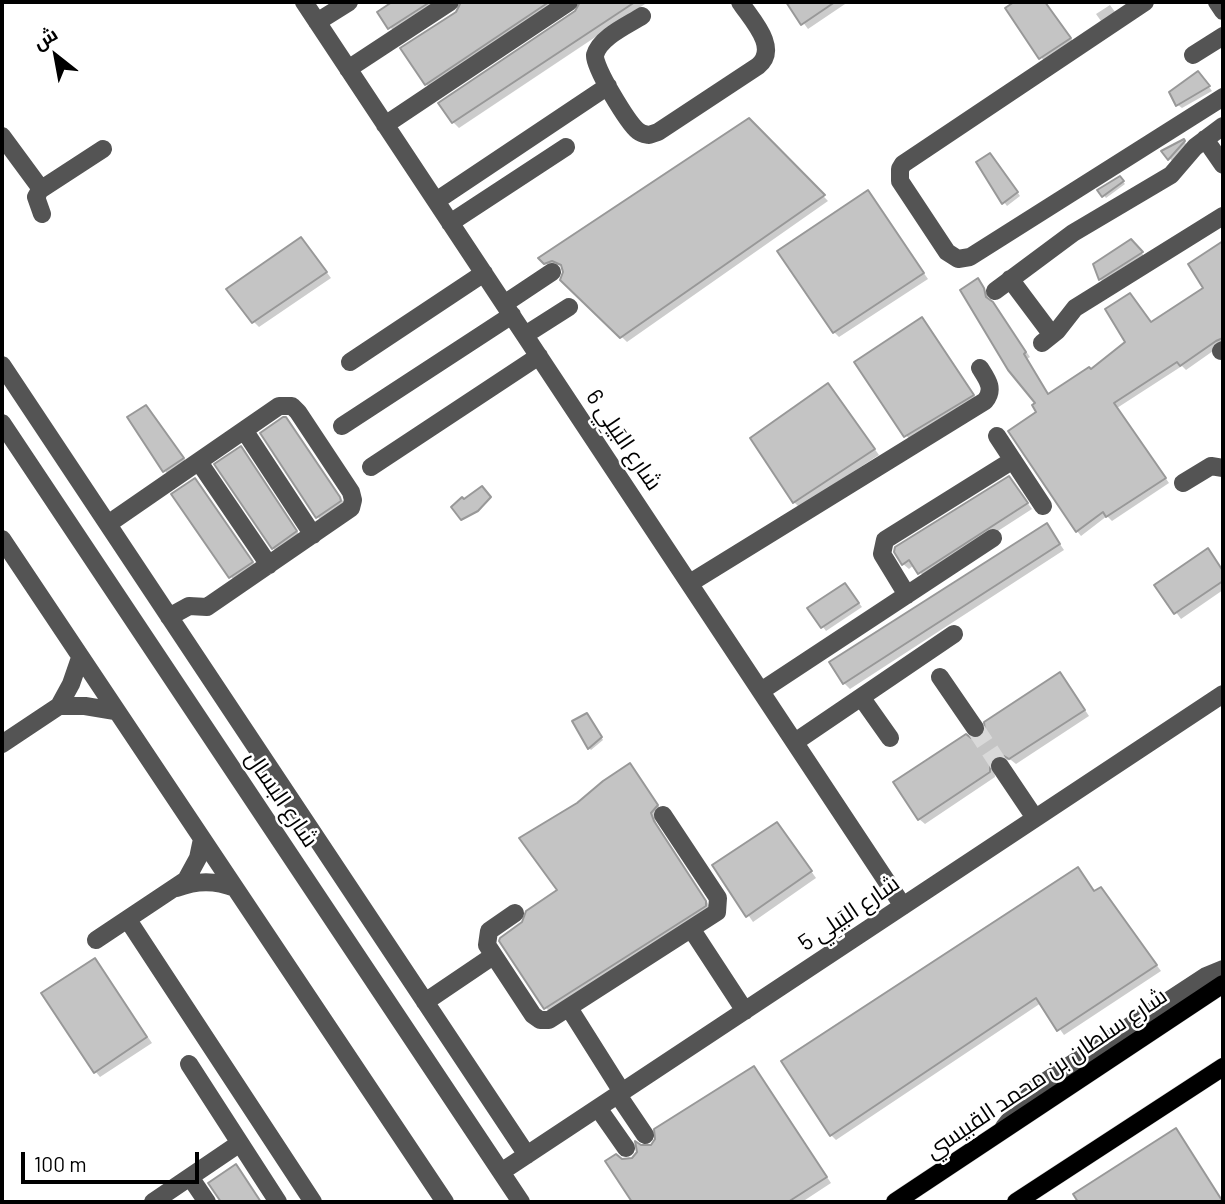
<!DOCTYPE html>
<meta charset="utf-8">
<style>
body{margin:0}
#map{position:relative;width:1225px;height:1204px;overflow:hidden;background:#fff;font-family:Barlow,Cairo,sans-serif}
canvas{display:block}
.frame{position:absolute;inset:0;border:4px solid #000;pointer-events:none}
.north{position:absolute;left:21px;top:21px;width:70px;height:70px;-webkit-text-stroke:5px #fff;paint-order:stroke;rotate:329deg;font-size:19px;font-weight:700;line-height:28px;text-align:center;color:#000}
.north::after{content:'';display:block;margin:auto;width:24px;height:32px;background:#000;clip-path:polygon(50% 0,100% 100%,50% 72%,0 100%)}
.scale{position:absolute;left:21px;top:1152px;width:178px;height:32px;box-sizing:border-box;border:4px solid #000;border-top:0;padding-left:9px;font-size:21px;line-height:24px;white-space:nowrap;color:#000;-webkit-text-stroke:5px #fff;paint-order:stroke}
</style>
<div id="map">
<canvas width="1225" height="1204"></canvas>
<div class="frame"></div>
<div class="north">ش</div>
<div class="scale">100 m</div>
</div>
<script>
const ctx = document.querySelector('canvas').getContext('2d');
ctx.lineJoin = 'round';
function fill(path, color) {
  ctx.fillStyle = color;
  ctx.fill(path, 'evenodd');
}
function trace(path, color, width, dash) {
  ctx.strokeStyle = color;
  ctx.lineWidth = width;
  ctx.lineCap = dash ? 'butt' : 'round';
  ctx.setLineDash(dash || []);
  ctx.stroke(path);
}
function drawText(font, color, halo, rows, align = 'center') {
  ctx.font = font + ' Barlow,Cairo,sans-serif';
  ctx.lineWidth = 5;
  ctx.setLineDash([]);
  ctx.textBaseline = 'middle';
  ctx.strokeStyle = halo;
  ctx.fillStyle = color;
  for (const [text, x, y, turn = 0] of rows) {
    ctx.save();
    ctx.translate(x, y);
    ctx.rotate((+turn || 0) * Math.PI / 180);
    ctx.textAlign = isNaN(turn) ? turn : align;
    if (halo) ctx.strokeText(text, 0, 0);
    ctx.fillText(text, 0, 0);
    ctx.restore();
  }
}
fill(new Path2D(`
 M395 2H443L395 33 379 13Z
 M462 2H562L431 89 426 84 462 7Z
 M582 2H648L459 128 453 122 577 13Z
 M788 2H848L808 29Z
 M1017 2H1045L1075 44 1046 64 1007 8Z
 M1110 5 1115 12 1101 21 1096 14Z
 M1202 77 1212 91 1182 108 1178 105Z
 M749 120 828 201 627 342 562 279 564 268 559 265 551 268 541 259Z
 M1184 141 1186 144 1172 161 1164 152Z
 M994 159 1020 196 1007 206 1004 202Z
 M1120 178 1125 184 1106 198 1100 190Z
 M868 193 928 279 839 337 834 332Z
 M1131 241 1145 257 1104 283 1100 279Z
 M1222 244 1223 344 1186 370 1182 366 1117 408 1169 483 1112 521 1107 516 1081 536 1077 531 1037 403 963 290 982 285 988 295 989 302 997 309 1030 357 1027 359 1049 395 1091 371 1152 324 1206 288Z
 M306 245 331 278 259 327 254 322Z
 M927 324 978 401 911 442 856 363Z
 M833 391 879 455 799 507 794 502Z
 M150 411 187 462 168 475 130 418Z
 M286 419 345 504 322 523 262 434Z
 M241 448 301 537 278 553 273 548Z
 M1009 478 1032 509 925 578 914 565 909 569 903 564Z
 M200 486 257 568 236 582 231 577Z
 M1047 525 1064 550 850 689 844 683Z
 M1208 550 1223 571V590L1181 619 1156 585Z
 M849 590 862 607 826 631 809 608Z
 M1065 680 1089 716 1016 764 1011 760 1000 761 994 768 995 777 925 824 919 819 970 740 982 739Z
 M589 717 603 740 591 750 589 748Z
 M630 765 662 811 655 819 658 828 711 908 551 1013 546 1008 523 923 560 890Z
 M782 830 816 878 753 922 715 866Z
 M1101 889 1161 971 1064 1035 1041 1003 836 1140 831 1135 1095 892Z
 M95 960 152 1043 100 1077 95 1071Z
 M754 1068 831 1183 802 1202H634L607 1162 633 1159Z
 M1176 1130 1223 1202H1080L1075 1195Z`), '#0003');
const building = new Path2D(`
 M392 2H430L388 29 377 12Z
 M461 2H549L425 85 400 48 456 12Z
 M580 2H635L452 123 438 103 575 11Z
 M786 2H835L801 25Z
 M1014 2H1045L1071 38 1039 59 1005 8Z
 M1198 71 1210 86 1176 106 1169 92Z
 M749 118 825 195 620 338 560 280 563 272 561 265 552 261 544 264 538 258Z
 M1184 139 1185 141 1168 160 1161 151Z
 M990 153 1018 192 1002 204 976 162Z
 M1120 176 1124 181 1102 197 1097 190Z
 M868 190 924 273 833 333 777 251Z
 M301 237 327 272 252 323 226 289Z
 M1131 239 1143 252 1099 280 1093 264Z
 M1223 241V338L1216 341 1180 366 1177 362 1114 403 1166 478 1106 517 1103 512 1076 532 1008 431 1036 412 1032 405 1035 403 1008 370 960 290 978 278 984 288 986 297 993 302 1026 352 1024 354 1048 394 1089 367 1091 369 1125 342 1105 309 1130 293 1151 322 1203 288 1188 264Z
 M922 317 974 395 904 437 854 362Z
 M828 383 875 449 793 503 750 438Z
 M146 405 184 458 163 472 127 417Z
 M283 417H286L340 497 341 501 316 518 260 433Z
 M241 446 297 531 272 549 214 464Z
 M1009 476 1028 503 918 574 909 560 902 565 894 552 895 547Z
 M195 478 253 562 229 578 171 494Z
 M482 486 491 497 478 511 461 520 451 507 462 497 464 499Z
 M1047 523 1060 544 843 684 829 662Z
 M1208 548 1223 571V581L1174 614 1154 585Z
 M845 583 859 603 821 628 807 608Z
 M1060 672 1085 710 1009 759 1004 756H994L990 762V772L918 820 893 782 966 734 971 738H981L985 732 984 722Z
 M587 713 602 737 588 749 572 721Z
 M630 763 658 805 651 813 654 821 706 901V906L544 1009 499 941 500 938 522 922 526 911 557 890 519 838 577 803 603 781Z
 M777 822 812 871 746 917 712 865Z
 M1078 867 1094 891 1101 887 1157 965 1057 1031 1036 998 830 1136 781 1061Z
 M95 958 147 1037 94 1073 41 993Z
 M754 1066 827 1177 788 1202H632L605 1161 616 1154 622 1159 632 1158 637 1152 635 1141 641 1145H651L655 1139 654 1129Z
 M1176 1128 1223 1202H1078L1073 1194Z
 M236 1164 261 1202H221L208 1183Z`);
fill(building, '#c4c4c4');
trace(building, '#989898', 2);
trace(new Path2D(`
 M975 728 1000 766`), '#d9d9d9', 18, [18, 9]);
const major = new Path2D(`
 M895 1202 1223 984
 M1016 1202 1223 1067`);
trace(major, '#dbdbdb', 19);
trace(new Path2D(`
 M304 2 903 906
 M1145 2 903 164 900 169V181L947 252 958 259 970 257 1223 97
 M1217 2 1223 11
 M642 16C628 25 600 37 595 55 593 66 628 123 638 131 642 134 644 134 649 135L658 132 758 66C780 48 751 19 740 2
 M317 22 349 2
 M1193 55 1223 36
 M348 69 450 2
 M385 125 569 2
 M2 136 41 189
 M1205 139 1223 165
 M436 201 608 86
 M42 214 36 197 40 190 103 149
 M450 223 566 147
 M1010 279 1052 335
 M995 291 1073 233 1171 175 1195 147 1223 126
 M504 304 552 272
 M525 335 569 307
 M1042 343 1057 331 1075 308 1223 216
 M1221 351 1223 350
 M350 362 484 273
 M2 365 527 1155
 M2 423 521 1202
 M342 426 512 315
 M244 430 313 535
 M997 436 1043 506
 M199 462 269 565
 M371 467 539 356
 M1183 483 1211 466 1223 468
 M108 524 279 406H292L298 412 351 492 353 500 351 508 207 607 189 606 169 617
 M2 539 445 1202
 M690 583 985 401C995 389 987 379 980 368
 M907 595 882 554 885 540 1013 460
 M940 677 975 728
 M761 691 993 538
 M861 697 890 738
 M59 706H85L115 711
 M795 742 954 634
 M2 744 59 706 71 684 80 658
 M1000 766 1035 818
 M177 888C197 880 215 880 235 888
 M515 913 489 931 487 945 533 1015 540 1020H549L717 912 718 898 663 815
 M128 920 313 1202
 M692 930 745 1011
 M96 940 186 880 198 858 202 839
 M425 1002 493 956
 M569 1008 622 1092
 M189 1064 278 1202
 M618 1095 645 1135
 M598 1108 626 1148
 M1004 1127 1035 1088 1206 976 1223 969
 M501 1172 1223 694
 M190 1177 207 1202
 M153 1202 240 1143`), '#545454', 18);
trace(major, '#000', 18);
drawText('23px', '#000', '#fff', [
 ["شارع البَيلِي 6",624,440,56],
 ["شارع البسال",282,799,56],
 ["شارع البَيلِي 5",849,913,-34],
 ["شارع سلطان بن محمد القبيسي",1046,1073,-34]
]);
</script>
